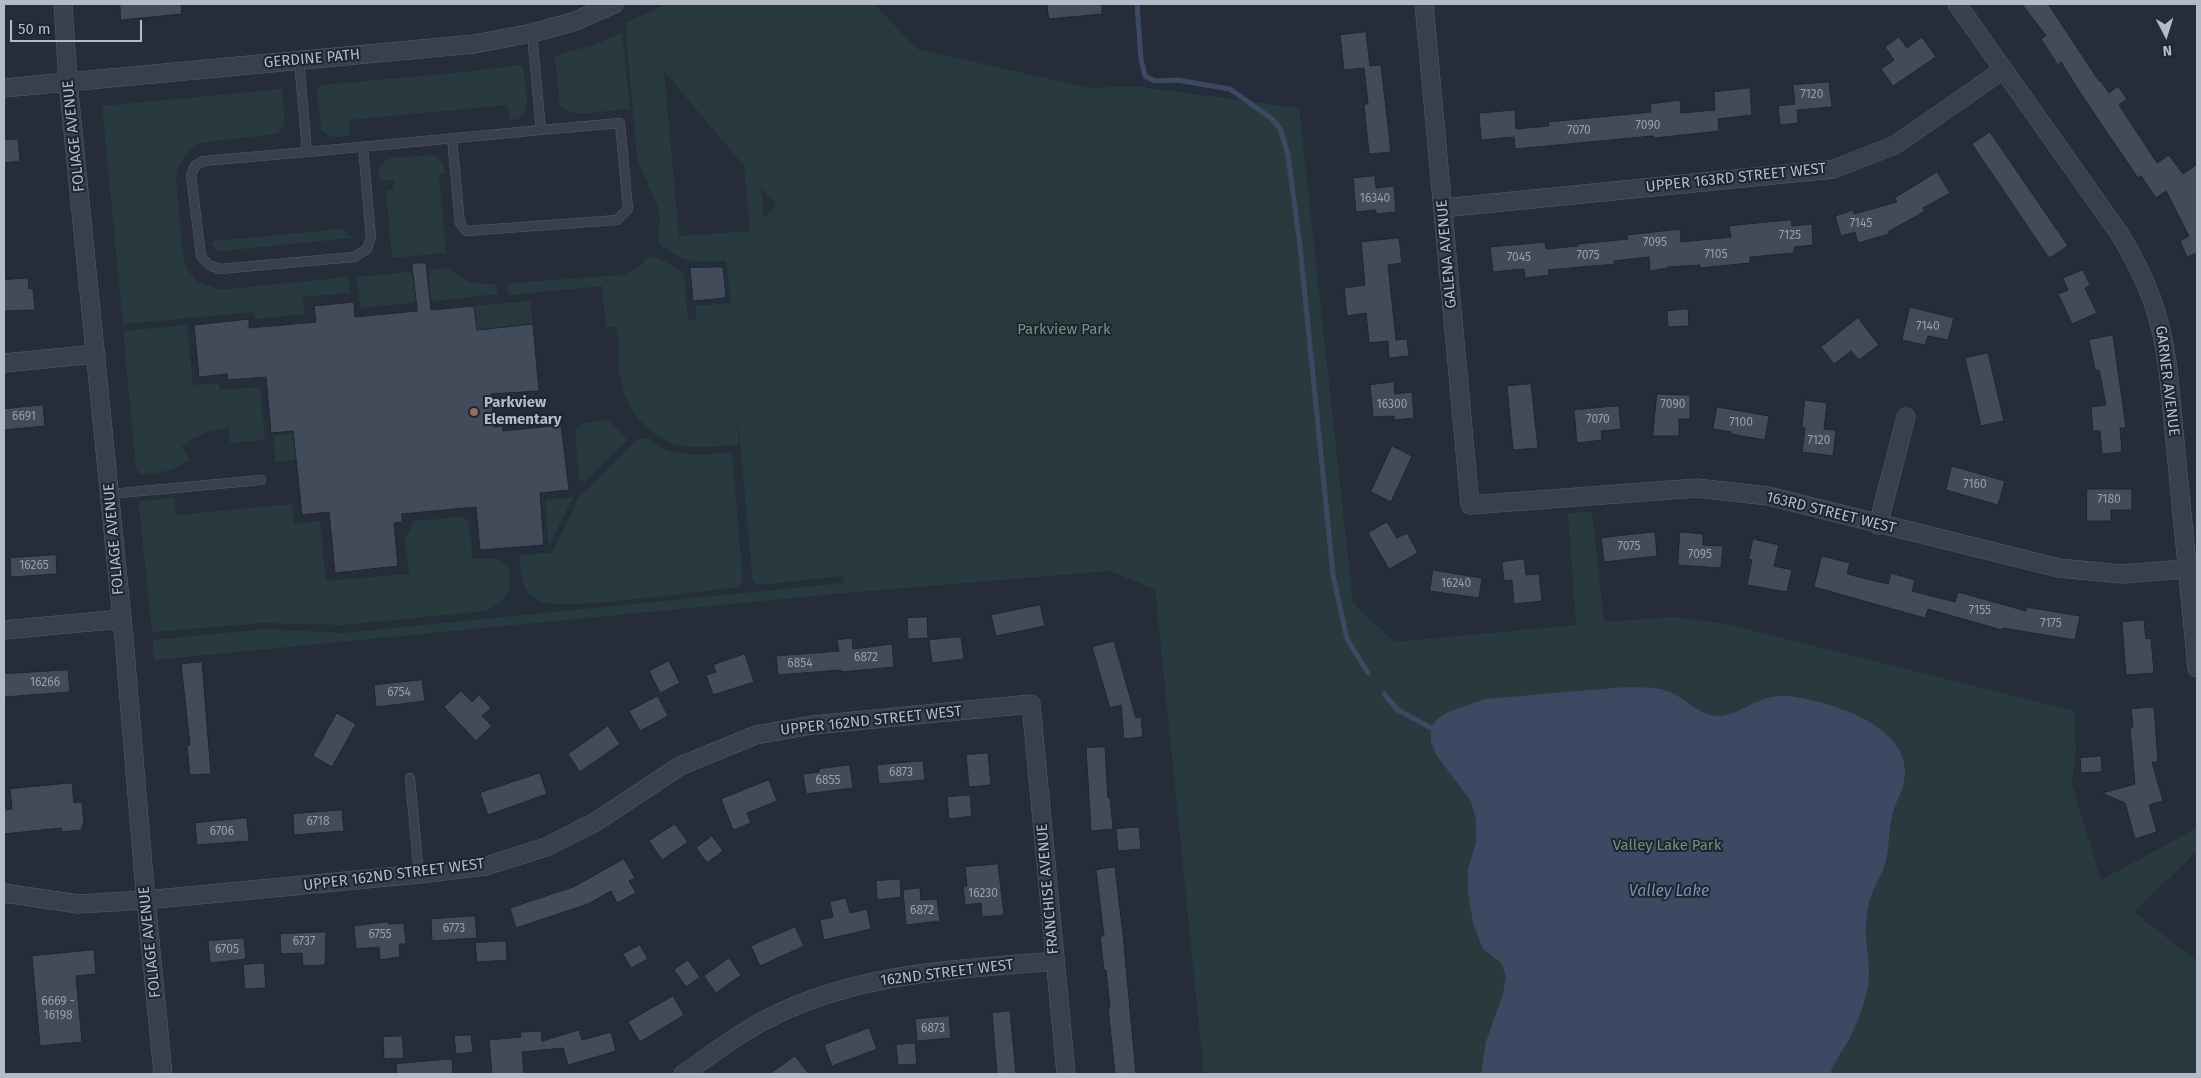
<!DOCTYPE html>
<style>
body{margin:0}
#map{position:relative;width:2201px;height:1078px;overflow:hidden;background:#252d3b;font-family:"Fira Sans",sans-serif}
canvas{display:block}
.frame{position:absolute;inset:0;border:5px solid #b4bac7;pointer-events:none}
.north{position:absolute;left:2141px;top:10px;width:50px;height:50px;-webkit-text-stroke:4px #1e2430;paint-order:stroke;rotate:175deg;font-size:14px;font-weight:700;line-height:20px;text-align:center;color:#b4bac7}
.north::after{content:'';display:block;margin:auto;width:18px;height:22px;background:#b4bac7;clip-path:polygon(50% 0,100% 100%,50% 72%,0 100%)}
.scale{position:absolute;left:10px;top:20px;width:132px;height:22px;box-sizing:border-box;border:2px solid #b4bac7;border-top:0;padding-left:6px;font-size:15px;line-height:18px;white-space:nowrap;color:#b4bac7;-webkit-text-stroke:4px #1e2430;paint-order:stroke}
</style>
<div id="map">
<canvas width="2201" height="1078"></canvas>
<div class="frame"></div>
<div class="north">N</div>
<div class="scale">50 m</div>
</div>
<script>
const ctx = document.querySelector('canvas').getContext('2d');
ctx.lineJoin = 'round';
function fill(path, color) {
  ctx.fillStyle = color;
  ctx.fill(path, 'evenodd');
}
function trace(path, color, width, dash) {
  ctx.strokeStyle = color;
  ctx.lineWidth = width;
  ctx.lineCap = dash ? 'butt' : 'round';
  ctx.setLineDash(dash || []);
  ctx.stroke(path);
}
function drawText(font, color, halo, rows, align = 'center') {
  ctx.font = font + ' "Fira Sans",sans-serif';
  ctx.lineWidth = 4;
  ctx.setLineDash([]);
  ctx.textBaseline = 'middle';
  ctx.strokeStyle = halo;
  ctx.fillStyle = color;
  for (const [text, x, y, turn = 0] of rows) {
    ctx.save();
    ctx.translate(x, y);
    ctx.rotate((+turn || 0) * Math.PI / 180);
    ctx.textAlign = isNaN(turn) ? turn : align;
    if (halo) ctx.strokeText(text, 0, 0);
    ctx.fillText(text, 0, 0);
    ctx.restore();
  }
}
fill(new Path2D(`
 M667 4H874L917 49 1089 88 1133 86 1299 108 1353 603 1394 642 1576 625 1568 513 1592 512 1604 622 1671 617 1722 623 2074 711 2076 749 2072 784 2101 880 2197 828V851L2134 912 2197 961V1074H1204L1155 589 1109 571 845 593 154 660 153 640 264 629 344 633 844 583 843 576 758 585 753 581 736 402 739 445C724 445 708 448 693 447 658 446 632 419 622 387 617 368 619 345 617 326L606 327 602 286 510 295C506 291 507 287 510 283L623 275 640 266 649 256 658 258 684 273 688 320 696 319 695 306 731 303 726 261C692 263 686 263 658 243L660 221 658 208 637 158 626 30 629 28 625 23ZM664 71 744 166 750 231 679 236ZM761 188 776 205 765 218 764 219Z
 M622 33 630 109 577 114 560 107 555 56 598 43Z
 M518 65 523 66C524 83 537 122 509 120L508 105 349 120V136L330 137 321 130 317 87 323 85 475 71Z
 M282 89 285 124 277 134 207 142 198 144 185 155 177 171 176 180 183 257 186 267 196 281 220 290 348 277 350 293 303 297 305 314 256 319 254 312 123 324 102 106Z
 M433 155C442 160 444 165 444 174H439L446 253 392 258 386 190H394V180L380 181 379 168 385 161 391 158Z
 M342 229 352 238 222 251 215 249 212 244 214 241Z
 M450 268C462 283 476 284 494 284L497 287V294L435 301 430 296 428 275 432 269Z
 M409 272 413 275 416 300 411 303 360 308 357 277Z
 M530 301 533 324 477 330 474 306Z
 M187 325 193 385 218 383 220 390 260 387 265 440 230 443 229 428C210 430 196 436 182 446L189 460C170 473 162 472 140 475L136 468 123 331Z
 M605 420 611 422 627 440 584 482 579 478 575 431 582 423Z
 M293 433 296 460 275 462 273 436Z
 M647 438C669 459 702 455 729 453L732 456 743 580 739 587C708 590 558 612 539 601 520 590 521 575 519 555L552 553 579 497 638 439Z
 M573 497 549 546 545 500Z
 M174 498 176 515 292 504 294 524 320 521 326 581 409 574 405 539 414 521 463 517 468 521 473 559 496 558 509 568C511 592 509 600 486 611L342 625 263 623 152 632 139 506 141 501Z`), '#283a3d');
fill(new Path2D(`
 M1626 687C1639 688 1655 686 1667 691 1685 697 1697 715 1717 716 1738 718 1757 693 1788 696 1827 701 1906 723 1905 773 1904 791 1897 798 1893 812 1888 829 1890 848 1885 864 1881 878 1872 889 1869 903 1867 914 1865 925 1866 936 1867 953 1871 968 1868 985 1864 1005 1858 1023 1848 1041 1842 1052 1834 1062 1830 1074H1481L1486 1042 1503 994 1506 976 1501 963 1483 949 1473 923 1468 892V869L1476 842V819L1471 801 1437 756 1431 742V728L1435 721 1448 712 1485 699Z`), '#3c4963');
trace(new Path2D(`
 M1137 4 1141 59 1145 76 1155 81 1177 80 1230 89 1271 118 1280 128 1288 155 1300 246 1333 575 1347 639 1368 673
 M1384 694 1398 710 1431 728`), '#3c4963', 5);
const building = new Path2D(`
 M120 4H181L182 14 121 20Z
 M1047 4H1102V14L1049 19Z
 M2022 4H2048L2099 81 2100 80 2109 93 2118 86 2127 99 2119 105 2157 163 2169 155 2183 174 2197 164V253L2187 257 2180 241 2189 236 2166 191 2156 198 2141 176 2138 178 2081 94 2061 62 2058 65 2041 39 2046 36Z
 M1366 32 1370 66 1381 65 1391 152 1369 154 1364 104H1368L1364 68 1344 70 1340 35Z
 M1899 37 1907 48 1922 37 1936 57 1893 86 1881 69 1894 60 1885 47Z
 M1829 82 1832 107 1797 110 1798 123 1780 125 1778 106 1795 104 1793 85Z
 M1750 88 1752 115 1718 119 1719 131 1654 138 1653 136 1515 149 1514 137 1481 140 1479 113 1515 110 1516 129 1549 126 1548 122 1651 112 1650 104 1680 100 1681 113 1715 110 1714 92Z
 M1990 132 2068 246 2049 258 1972 144Z
 M18 139 20 161 4 163V140Z
 M1937 172 1950 193 1923 208 1925 211 1888 232 1889 234 1858 243 1855 232 1841 236 1835 216 1853 210 1854 214 1897 202 1895 198Z
 M1375 176 1376 188 1394 186 1396 212 1376 214V210L1356 212 1353 178Z
 M1791 220 1792 226 1812 224 1813 245 1794 247V253L1750 257V263L1700 268V265L1667 267 1668 268 1650 271 1649 257 1614 261 1615 264 1548 270 1549 275 1525 278 1524 269 1493 272 1490 247 1545 242 1546 249 1578 246V244L1628 239 1627 235 1680 229 1681 242 1731 237 1729 226Z
 M1399 238 1402 263 1388 265 1396 340 1407 339 1409 356 1389 358 1388 341 1369 343 1366 313 1347 316 1344 288 1365 285 1361 242Z
 M412 263H426L431 310 474 306 477 330 533 324 539 391 491 394 494 427 502 426 503 431 561 425 569 490 540 493 544 545 480 550 476 507 402 514V522L394 523 398 566 335 573 329 512 302 515 293 431 271 433 266 377 228 380 227 374 199 377 194 325 249 319V328L316 322 314 306 354 302 355 317 417 311Z
 M723 267 726 298 693 301 690 268Z
 M2083 270 2090 285 2085 288 2097 313 2072 324 2058 294 2068 290 2063 278Z
 M28 278 29 289 33 288 35 310 4 311V280Z
 M1910 307 1954 318 1948 340 1928 336 1925 345 1902 340Z
 M1688 309 1689 326 1668 327 1667 311Z
 M1858 318 1879 345 1859 360 1851 351 1834 364 1821 347Z
 M2113 335 2126 428H2120L2122 452 2102 454 2100 431H2093L2091 407 2106 405 2099 370H2095L2089 340Z
 M1988 353 2004 421 1981 426 1965 358Z
 M1394 382 1395 394 1412 392 1414 418 1394 420V416L1373 417 1370 385Z
 M1531 384 1538 448 1513 450 1507 386Z
 M1657 394 1690 395V419H1679V436H1653Z
 M1805 400 1827 403 1824 429 1836 430 1833 456 1802 452 1805 428H1802Z
 M43 405 45 426 4 430V409Z
 M1619 406 1621 429 1601 431 1602 440 1577 443 1574 410Z
 M1717 407 1769 416 1765 440 1731 434 1732 432 1713 429Z
 M1392 446 1412 456 1391 502 1371 492Z
 M1952 466 2005 481 1998 505 1946 490Z
 M2087 489H2132V510H2111V521H2087Z
 M1387 522 1397 538 1407 533 1418 553 1389 569 1368 533Z
 M1655 532 1657 556 1604 562 1601 538Z
 M1680 532 1703 534V545L1723 546 1721 568 1678 565Z
 M1753 539 1779 545 1774 566 1792 570 1787 592 1747 585 1752 560 1749 559Z
 M56 555 57 574 11 577 10 558Z
 M1822 556 1850 563 1847 574 1888 584 1891 573 1915 580 1912 591 1955 602 1958 592 2026 611V607L2080 616 2075 640 2003 628 2002 630 1928 609 1925 618 1814 587Z
 M1524 559 1526 575 1539 574 1542 601 1514 604 1512 580 1504 581 1502 562Z
 M1433 570 1482 578 1479 598 1430 591Z
 M1040 605 1045 626 996 636 991 615Z
 M927 617 928 638 908 639 907 618Z
 M2144 620 2146 639 2151 638 2154 673 2126 675 2122 622Z
 M961 637 964 659 932 663 929 640Z
 M852 638 853 649 892 644 894 667 841 672V670L778 675 776 656 839 651 837 640Z
 M1114 641 1136 718 1141 717 1143 737 1124 739 1121 705 1110 708 1092 647Z
 M745 654 754 682 713 695 706 675 716 672 713 665Z
 M669 661 680 683 660 693 649 671Z
 M202 662 211 774 190 775 187 746 190 745 181 664Z
 M68 670 70 692 4 697V674Z
 M422 680 425 701 376 707 374 685Z
 M461 691 472 702 479 695 491 708 482 716 492 726 476 741 444 707Z
 M658 696 668 716 640 731 629 711Z
 M2154 707 2158 762H2152L2163 801 2149 805 2157 832 2135 839 2125 803 2102 793 2135 784 2130 728 2133 727 2131 709Z
 M337 713 356 724 332 767 313 756Z
 M608 726 620 744 580 772 568 754Z
 M1105 747 1108 798 1110 797 1113 829 1091 831 1086 748Z
 M988 753 991 785 969 787 966 755Z
 M2101 756 2102 772 2081 773 2080 758Z
 M923 761 925 780 879 784 877 765Z
 M850 765 853 788 806 794 803 774 819 772V769Z
 M540 773 547 794 488 815 480 793Z
 M769 780 777 801 747 813 751 823 733 830 721 799Z
 M72 783 74 803 82 802 84 825H82V830L62 832 61 828 4 834V810L12 809 10 789Z
 M970 795 972 816 949 819 947 797Z
 M342 810 344 831 294 835 293 814Z
 M247 818 249 841 197 845 195 823Z
 M675 824 688 842 662 860 649 841Z
 M1139 827 1141 849 1118 851 1116 829Z
 M712 836 723 851 707 863 696 848Z
 M624 859 635 878 629 881 636 893 617 903 611 891 588 904 516 928 510 908 573 887Z
 M998 864 1004 915 982 917 981 903 965 905 963 886H967L965 867Z
 M1115 867 1123 934 1136 1074H1115L1108 1007H1110L1106 970H1104L1100 936H1104L1096 870Z
 M900 879 901 897 877 900 876 881Z
 M920 888 921 900 937 899 940 921 906 925 903 890Z
 M846 898 850 913 867 909 871 929 824 940 820 920 833 917 830 902Z
 M475 916 477 938 432 941 431 919Z
 M388 922 389 924 404 923 406 944H399L400 957 380 960 379 947 356 949 354 926Z
 M795 927 804 946 760 966 751 946Z
 M326 932 325 965 303 966 302 953 281 954 280 934Z
 M244 938 246 959 210 963 208 941Z
 M506 941 507 960 477 962 475 943Z
 M640 945 648 959 631 968 623 954Z
 M94 950 96 974 76 976 82 1042 40 1046 32 956Z
 M729 958 741 975 716 993 704 976Z
 M688 960 700 977 686 987 674 970Z
 M264 963 266 988 245 989 243 965Z
 M673 996 684 1015 640 1042 628 1022Z
 M1010 1011 1016 1074H997L992 1013Z
 M949 1016 951 1038 917 1041 915 1019Z
 M869 1028 877 1049 832 1066 824 1045Z
 M579 1030 582 1040 611 1032 616 1051 568 1065 563 1048 522 1052 524 1074H492L489 1040 521 1037 520 1032 541 1031 542 1041Z
 M471 1035 473 1052 456 1054 454 1036Z
 M402 1036 404 1058 384 1059 383 1037Z
 M915 1043 917 1064 898 1065 896 1045Z
 M795 1056 809 1074H770Z
 M452 1059 453 1074H397L396 1064Z`);
fill(building, '#414b5a');
trace(building, '#202632', 1);
const service = new Path2D(`
 M299 60 307 152 541 130 532 33
 M452 138 460 223 466 231 617 220 628 209 620 123 541 130
 M307 152 203 161 195 166 191 175 201 256 209 265 220 269 354 257 367 249 371 237 363 147
 M110 494 261 480
 M410 778 419 874`);
const minor = new Path2D(`
 M63 4 68 82 124 639 144 879 163 1074
 M1424 4 1470 505 1697 488 1768 496 2059 568 2122 574 2197 568
 M1957 4 2119 233C2147 279 2161 315 2168 369L2197 668
 M4 88 474 44 532 33 573 22 614 4
 M1443 208 1834 169 1895 145 2003 70
 M4 363 96 354
 M1878 525 1906 417
 M4 630 121 619
 M4 893 78 904 146 900 419 874 486 866 546 847 597 821 680 766 756 735 812 725 1031 704 1066 1074
 M683 1074C710 1056 740 1032 769 1018 859 972 956 970 1055 961`);
trace(service, '#575d69', 10);
trace(minor, '#575d69', 19);
trace(service, '#393f4b', 9);
trace(minor, '#393f4b', 18);
for (const [x, y, r, color] of [
 [474,412,5,"#8d6e63"]
]) {
  const dot = new Path2D();
  dot.arc(x, y, r, 0, 2 * Math.PI);
  ctx.fillStyle = color;
  ctx.fill(dot);
  trace(dot, '#1e2430', 2);
}
drawText('12px', '#979eac', null, [
 ["7120",1812,95],
 ["7090",1648,126],
 ["7070",1579,131],
 ["16340",1375,199],
 ["7145",1861,224],
 ["7125",1790,236],
 ["7095",1655,243],
 ["7105",1716,255],
 ["7075",1588,256],
 ["7045",1519,258],
 ["7140",1928,327],
 ["16300",1392,405],
 ["7090",1673,405],
 ["6691",24,417],
 ["7070",1598,420],
 ["7100",1741,423],
 ["7120",1819,441],
 ["7160",1975,485],
 ["7180",2109,500],
 ["7075",1629,547],
 ["7095",1700,555],
 ["16265",34,566],
 ["16240",1456,584],
 ["7155",1980,611],
 ["7175",2051,624],
 ["6872",866,658],
 ["6854",800,664],
 ["16266",45,683],
 ["6754",399,693],
 ["6873",901,773],
 ["6855",828,781],
 ["6718",318,822],
 ["6706",222,832],
 ["16230",983,894],
 ["6872",922,911],
 ["6773",454,929],
 ["6755",380,935],
 ["6737",304,942],
 ["6705",227,950],
 ["6669 -",58,1002],
 ["16198",58,1016],
 ["6873",933,1029]
]);
drawText('15px', '#b4bac7', '#1e2430', [
 ["GERDINE PATH",312,59,-5],
 ["FOLIAGE AVENUE",74,136,-96],
 ["UPPER 163RD STREET WEST",1736,178,-6],
 ["GALENA AVENUE",1447,254,-95],
 ["GARNER AVENUE",2167,381,83],
 ["163RD STREET WEST",1831,513,14],
 ["FOLIAGE AVENUE",114,539,-95],
 ["UPPER 162ND STREET WEST",871,721,-6],
 ["UPPER 162ND STREET WEST",394,875,-7],
 ["FRANCHISE AVENUE",1048,889,-95],
 ["FOLIAGE AVENUE",150,942,-96],
 ["162ND STREET WEST",947,973,-7]
]);
drawText('15px', '#6d9679', '#1e2430', [
 ["Parkview Park",1064,330],
 ["Valley Lake Park",1667,846]
]);
drawText('bold 15px', '#b4bac7', '#1e2430', [
 ["Parkview",484,403],
 ["Elementary",484,420]
], 'left');
drawText('italic 16px', '#7e8eac', '#1e2430', [
 ["Valley Lake",1669,892]
]);
</script>
